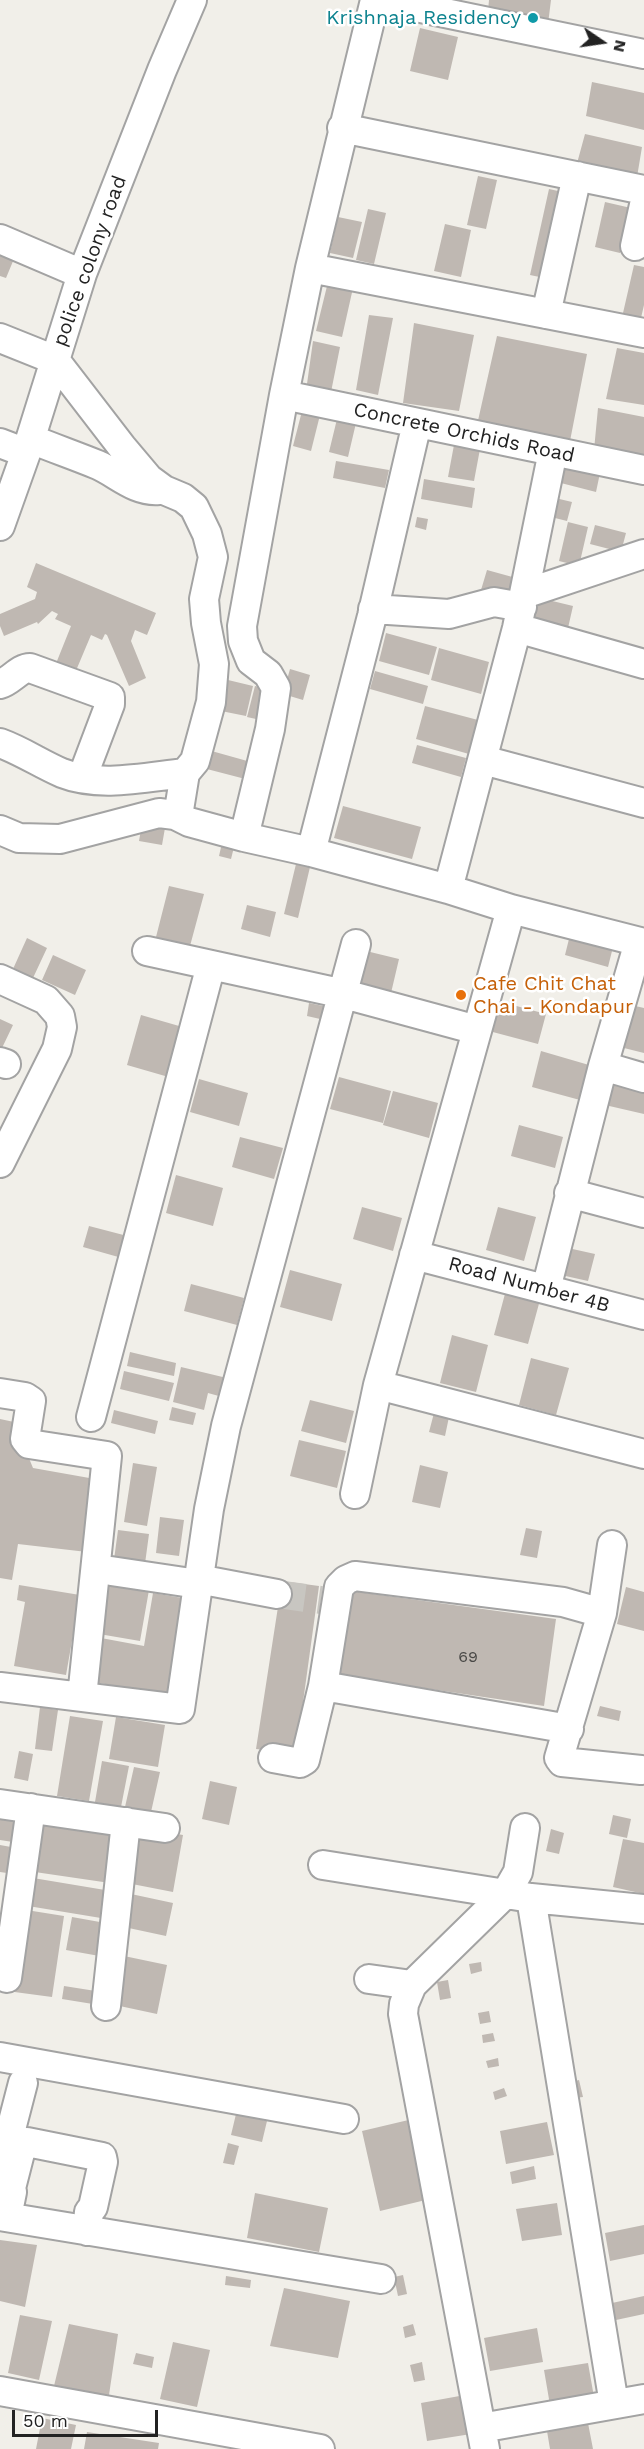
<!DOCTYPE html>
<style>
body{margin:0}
#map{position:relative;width:644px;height:2449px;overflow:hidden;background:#f1efe9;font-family:"Work Sans",sans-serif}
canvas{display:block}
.north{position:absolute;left:572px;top:12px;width:60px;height:60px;-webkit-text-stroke:4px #fff;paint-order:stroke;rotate:103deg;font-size:16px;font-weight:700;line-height:24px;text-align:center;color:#222}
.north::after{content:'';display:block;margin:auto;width:21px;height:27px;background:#222;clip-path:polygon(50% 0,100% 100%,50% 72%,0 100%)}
.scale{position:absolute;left:12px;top:2410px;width:146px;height:27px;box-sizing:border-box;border:3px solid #222;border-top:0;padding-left:8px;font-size:18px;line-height:21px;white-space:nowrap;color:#222;-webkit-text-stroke:4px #fff;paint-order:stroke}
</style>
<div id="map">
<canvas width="644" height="2449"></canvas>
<div class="north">N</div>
<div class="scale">50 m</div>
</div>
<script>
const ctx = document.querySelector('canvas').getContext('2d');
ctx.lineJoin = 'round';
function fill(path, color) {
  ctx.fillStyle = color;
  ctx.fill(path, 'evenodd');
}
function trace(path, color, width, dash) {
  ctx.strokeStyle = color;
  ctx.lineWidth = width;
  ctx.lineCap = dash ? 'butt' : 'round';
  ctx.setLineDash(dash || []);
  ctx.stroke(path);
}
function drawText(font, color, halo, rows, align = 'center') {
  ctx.font = font + ' "Work Sans",sans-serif';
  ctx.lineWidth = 5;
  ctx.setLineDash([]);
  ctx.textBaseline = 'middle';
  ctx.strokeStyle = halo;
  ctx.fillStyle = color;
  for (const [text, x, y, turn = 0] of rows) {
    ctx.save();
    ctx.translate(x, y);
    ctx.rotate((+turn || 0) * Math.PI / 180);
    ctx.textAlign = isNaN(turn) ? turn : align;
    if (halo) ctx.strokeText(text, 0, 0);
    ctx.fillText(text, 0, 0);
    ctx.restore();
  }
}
fill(new Path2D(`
 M489 0H551L548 24 488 11Z
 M420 28 458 37 448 80 410 71Z
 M592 82 644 93V130L586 116Z
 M585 134 642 147 636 183 576 167Z
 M478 176 497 180 486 229 467 225Z
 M549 189 567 193 549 279 530 275Z
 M605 202 631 208 620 253 595 247Z
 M368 209 386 213 374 264 356 260Z
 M338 217 362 222 353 258 330 253Z
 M445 224 471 230 461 277 434 271Z
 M0 247 16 254 6 278 0 276Z
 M634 265 644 267V305L641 318 623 313Z
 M328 282 353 288 342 337 316 331Z
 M369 315 393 318 378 395 356 390Z
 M414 323 474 335 459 411 403 403Z
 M497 336 587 354 570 441 477 425Z
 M313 341 340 347 330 397 306 391Z
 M617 348 644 353V405L606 399Z
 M598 408 644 417V458L594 450Z
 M302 411 320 415 311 451 293 446Z
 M337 419 356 423 348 457 329 452Z
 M454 445 480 449 474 481 448 477Z
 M336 461 389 470 385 488 333 478Z
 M561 464 600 473 596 492 557 482Z
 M424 479 475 488 472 508 421 499Z
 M551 497 572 502 567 521 547 516Z
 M417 517 428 519 426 530 415 527Z
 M568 522 588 527 579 566 559 561Z
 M595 525 626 533 621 552 590 544Z
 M36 563 156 613 147 635 135 630 131 641 146 678 129 686 107 635 105 634 102 640 91 635 75 673 55 666 71 626 55 619 58 614 52 611 38 624 37 622 4 636 0 626V614L35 599 37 592 27 587Z
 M487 570 516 578 511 598 481 590Z
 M540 598 573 606 568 628 534 620Z
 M386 633 437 647 429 675 379 661Z
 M439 648 489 662 481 694 431 680Z
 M290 669 310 675 303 700 283 694Z
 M375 671 428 686 423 704 370 689Z
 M228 680 253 686 246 716 221 711Z
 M255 686 273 690 265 721 247 717Z
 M425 706 478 720 469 754 416 739Z
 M417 745 466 758 461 777 412 763Z
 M208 750 258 764 253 781 203 768Z
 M343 806 421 827 412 859 334 838Z
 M142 824 165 828 162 845 139 841Z
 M222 843 234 847 231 859 219 856Z
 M296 864 310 867 298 918 284 914Z
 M169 886 204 894 190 946 156 937Z
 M247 905 276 912 270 937 241 929Z
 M570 935 613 947 608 967 565 955Z
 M27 938 47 948 33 978 13 969Z
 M362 950 399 959 391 993 354 984Z
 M53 955 86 970 75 995 42 980Z
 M498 1001 546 1014 538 1044 489 1031Z
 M309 1003 332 1008 329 1021 307 1016Z
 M631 1005 644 1008V1053L620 1047Z
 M141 1015 186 1028 172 1078 127 1065Z
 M0 1019 13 1025 2 1048 0 1047Z
 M541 1051 589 1065 580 1100 532 1087Z
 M339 1077 391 1091 383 1123 330 1109Z
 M611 1077 644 1085V1114L605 1105Z
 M199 1079 248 1093 239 1126 190 1112Z
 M393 1091 438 1103 429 1138 383 1125Z
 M519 1125 563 1137 555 1168 511 1156Z
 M240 1137 283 1148 274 1179 232 1167Z
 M176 1175 223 1188 213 1226 166 1213Z
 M362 1207 402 1218 393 1251 353 1239Z
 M498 1207 536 1217 524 1261 486 1250Z
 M89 1226 135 1238 129 1260 83 1247Z
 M568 1248 595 1254 588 1281 561 1275Z
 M290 1270 342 1284 332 1321 280 1307Z
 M191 1284 244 1298 237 1325 184 1311Z
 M506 1290 540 1300 528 1344 494 1335Z
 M452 1335 488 1345 476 1392 440 1383Z
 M130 1352 176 1363 174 1376 127 1366Z
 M531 1358 569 1368 556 1415 519 1405Z
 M181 1367 231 1379 226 1398 208 1393 204 1410 173 1402Z
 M124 1371 174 1383 169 1401 120 1389Z
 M310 1400 354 1411 346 1443 301 1431Z
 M172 1407 196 1413 193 1425 169 1420Z
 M114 1410 158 1421 155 1434 111 1423Z
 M434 1413 449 1417 445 1436 429 1432Z
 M0 1419 14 1422 33 1468 95 1479 87 1552 18 1544 12 1580 0 1578Z
 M299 1440 346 1451 337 1488 290 1476Z
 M133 1463 157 1467 147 1526 124 1522Z
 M420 1465 448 1472 440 1508 412 1502Z
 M160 1517 184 1520 179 1556 156 1553Z
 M526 1528 542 1531 537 1558 520 1555Z
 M118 1530 149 1534 144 1571 113 1567Z
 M282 1581 319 1586 296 1753 256 1749Z
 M108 1583 149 1590 140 1641 99 1634Z
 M19 1585 80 1595 66 1675 14 1666 25 1602 17 1600Z
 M626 1587 644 1592V1631L617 1624Z
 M351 1591 556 1619 544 1706 337 1675Z
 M153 1593 194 1600 177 1697 94 1682 101 1638 144 1646Z
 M600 1706 621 1711 619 1721 597 1716Z
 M40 1707 58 1710 52 1751 35 1749Z
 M70 1716 103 1721 89 1801 57 1796Z
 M116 1717 165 1725 158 1767 109 1759Z
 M19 1751 33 1754 28 1781 14 1778Z
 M102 1761 129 1766 121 1807 95 1802Z
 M134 1767 160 1772 151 1812 125 1807Z
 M210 1781 237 1787 229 1825 202 1819Z
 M0 1813 18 1816 13 1842 0 1840Z
 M613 1815 631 1819 627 1838 609 1834Z
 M36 1816 119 1828 110 1883 28 1871Z
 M142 1828 183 1835 173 1892 132 1884Z
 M551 1829 564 1833 559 1854 546 1851Z
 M623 1839 644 1843V1894L613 1887Z
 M0 1845 11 1847 7 1873 0 1872Z
 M33 1878 111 1891 107 1919 28 1906Z
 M131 1894 173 1903 166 1936 124 1927Z
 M20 1909 64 1916 52 1997 7 1991Z
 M72 1917 111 1924 105 1957 66 1950Z
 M124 1956 167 1965 157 2014 115 2005Z
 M481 1962 482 1971 471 1974 469 1964Z
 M448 1980 451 1998 440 2000 437 1982Z
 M64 1986 102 1992 99 2005 62 1999Z
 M489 2011 491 2022 480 2024 478 2013Z
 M493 2033 495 2041 483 2043 482 2035Z
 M498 2058 499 2066 488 2068 486 2061Z
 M579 2080 583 2097 575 2098 571 2082Z
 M504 2088 507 2096 495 2100 493 2092Z
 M236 2114 267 2121 262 2142 231 2135Z
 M417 2118 434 2198 380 2211 362 2131Z
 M547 2122 554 2155 506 2164 500 2131Z
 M228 2143 239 2146 234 2165 223 2163Z
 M534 2166 536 2179 512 2184 510 2172Z
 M255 2193 328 2208 319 2252 247 2238Z
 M557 2203 562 2235 522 2241 516 2209Z
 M644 2225V2254L610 2261 605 2233Z
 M0 2240 37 2245 25 2307 0 2301Z
 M403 2275 407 2294 398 2296 394 2277Z
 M226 2276 251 2280 250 2288 225 2285Z
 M284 2288 350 2301 338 2358 270 2346Z
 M644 2296V2314L616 2320 612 2303Z
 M20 2315 52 2321 39 2380 8 2373Z
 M69 2324 118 2334 109 2395 54 2386Z
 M413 2324 416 2335 405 2338 403 2327Z
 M537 2328 543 2362 490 2371 484 2338Z
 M173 2342 210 2350 197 2407 160 2399Z
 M136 2353 154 2357 152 2368 133 2364Z
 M422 2362 425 2380 414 2382 410 2365Z
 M588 2363 594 2397 550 2405 544 2370Z
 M465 2395 471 2434 427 2441 421 2403Z
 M42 2418 76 2425 71 2449H36Z
 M588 2423 593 2449H550L547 2431Z
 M87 2432 159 2443 158 2449H84Z`), '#bfb8b2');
trace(new Path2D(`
 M277 1594 321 1600`), '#c8c6c1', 28, [28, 14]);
const minor = new Path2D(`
 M382 0 644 54
 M342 128 644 190
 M0 239 82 274
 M635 246 644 205
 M310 268 644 333
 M546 314 577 176
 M0 338 55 360 122 447 149 479 164 490 183 498 194 507 207 534 213 557 204 599 206 623 214 664 211 702 195 761 185 773 178 816
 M284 395 644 470
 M31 439C53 448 76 456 98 465 118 474 135 492 159 490
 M0 443 26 453
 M0 526 26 453 82 274 162 70 192 0
 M524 594 644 554
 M373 609 449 614 494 602 522 607
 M517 628 644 664
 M0 684C11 681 19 668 30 668L110 697V704L82 778
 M0 743C22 751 41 764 62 773 100 788 146 777 185 773
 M483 760 644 803
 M0 830 19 838 60 839 159 813 175 815 189 822 244 837 311 852 448 889 511 909
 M244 837 270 729 276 688 268 674 251 661 243 641 242 626 284 395 310 268 375 0
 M311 852 372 616 417 423
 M448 889 517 628 553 451
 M147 951 344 994 477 1030
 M0 979 46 1000 60 1016 62 1027 57 1049 0 1163
 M0 1062 6 1064
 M603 1066 644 1078
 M569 1193 644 1213
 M414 1255 644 1315
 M546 1289 603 1066 639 942
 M378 1385 644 1454
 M0 1393 25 1397 31 1401 25 1439 29 1444 107 1456 82 1697
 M91 1417 211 965
 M355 1494 378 1385 511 909 644 943
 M612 1545 602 1613 559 1758 562 1762 641 1770
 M111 1571 198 1584
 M198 1579 277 1594
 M0 1687 180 1709 209 1509 226 1426 356 944
 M569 1729 323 1686 339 1587 346 1580 355 1576 563 1602 602 1613
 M273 1758 300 1763 305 1760 323 1686
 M0 1804 165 1828
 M323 1865 531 1898 644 1909
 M531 1898 614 2404
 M7 1978 31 1808
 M369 1979 412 1985
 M106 2006 126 1822
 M0 2057 344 2119
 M2 2164 23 2083
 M0 2216 381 2279
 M7 2217 12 2192 11 2188 22 2145 27 2142 102 2157 103 2162 93 2207 89 2212 87 2231
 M0 2391 320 2449
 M481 2428 644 2399
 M485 2449 403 2014 404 2004 412 1985 506 1893 518 1872 525 1828`);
trace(minor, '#a3a3a3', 32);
trace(minor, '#fff', 28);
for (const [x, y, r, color] of [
 [533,18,6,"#0f9aa8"],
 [461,995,6,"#e8710a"]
]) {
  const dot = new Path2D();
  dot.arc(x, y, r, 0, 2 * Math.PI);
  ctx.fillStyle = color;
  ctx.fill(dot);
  trace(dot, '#fff', 2);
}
drawText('16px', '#494846', null, [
 ["69",468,1657]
]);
drawText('20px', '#0d838f', '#fff', [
 ["Krishnaja Residency",521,18]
], 'right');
drawText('20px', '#222', '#fff', [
 ["police colony road",90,261,-70],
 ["Concrete Orchids Road",464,433,12],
 ["Road Number 4B",529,1285,15]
]);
drawText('20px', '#c56008', '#fff', [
 ["Cafe Chit Chat",473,984],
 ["Chai - Kondapur",473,1007]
], 'left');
</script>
